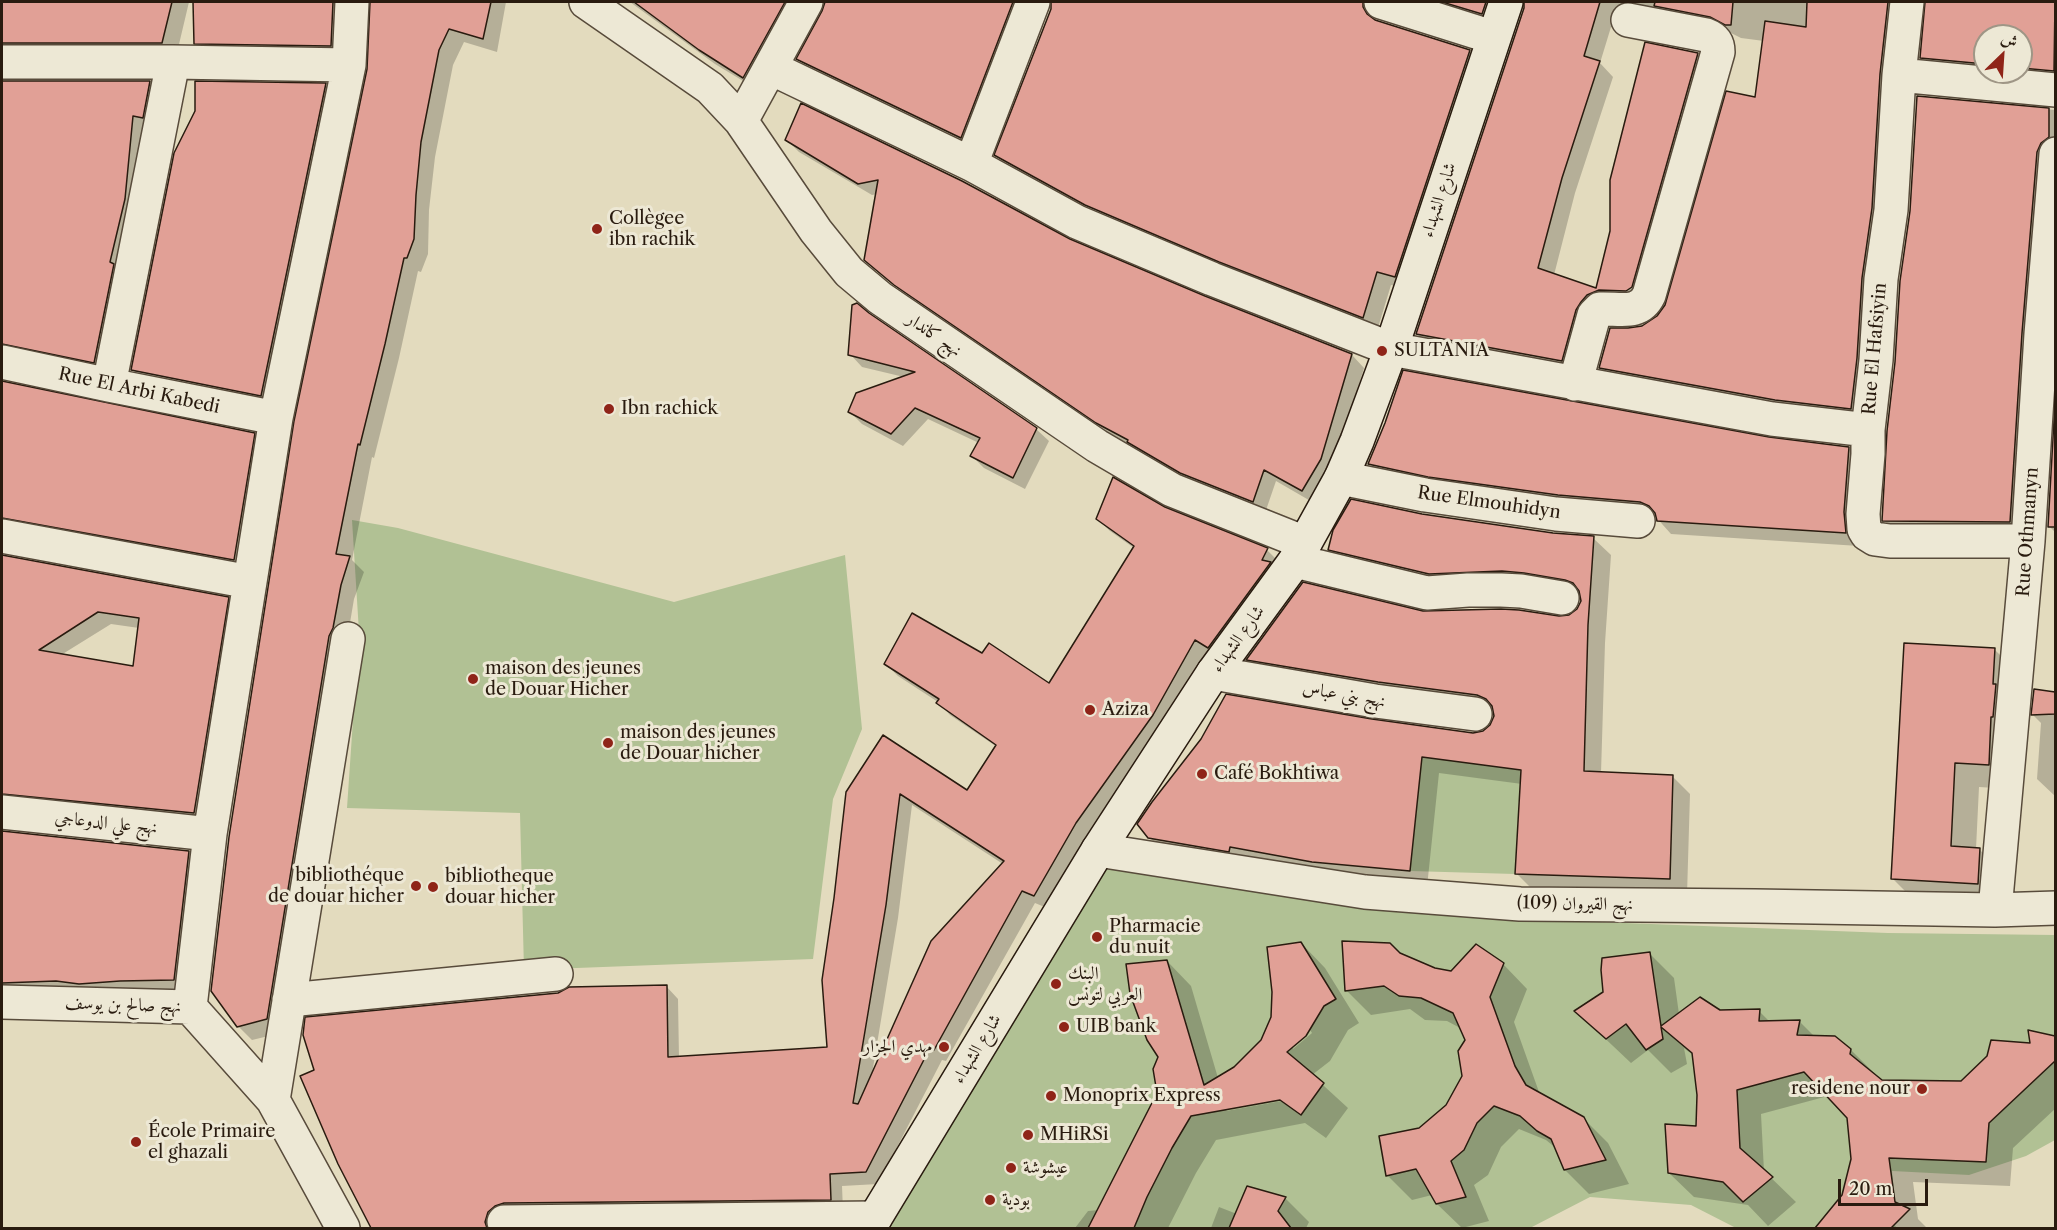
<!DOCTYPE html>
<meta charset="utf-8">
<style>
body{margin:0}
#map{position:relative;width:2057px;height:1230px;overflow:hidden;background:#e3dbbe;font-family:"Libre Caslon Text",Amiri,serif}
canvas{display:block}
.frame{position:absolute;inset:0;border:3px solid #291b0f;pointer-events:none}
.north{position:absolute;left:1973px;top:24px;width:60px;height:60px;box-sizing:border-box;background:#ede8d5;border:2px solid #9f9686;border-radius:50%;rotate:25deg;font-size:16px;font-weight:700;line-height:24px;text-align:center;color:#291b0f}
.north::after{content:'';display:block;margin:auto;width:21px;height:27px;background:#8f2418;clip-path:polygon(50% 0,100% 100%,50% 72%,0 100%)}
.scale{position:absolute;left:1838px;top:1179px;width:90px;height:27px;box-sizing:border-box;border:3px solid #291b0f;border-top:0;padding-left:8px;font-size:18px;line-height:21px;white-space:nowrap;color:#291b0f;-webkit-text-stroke:4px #ede8d5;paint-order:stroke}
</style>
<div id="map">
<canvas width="2057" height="1230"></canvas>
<div class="frame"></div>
<div class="north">ش</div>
<div class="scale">20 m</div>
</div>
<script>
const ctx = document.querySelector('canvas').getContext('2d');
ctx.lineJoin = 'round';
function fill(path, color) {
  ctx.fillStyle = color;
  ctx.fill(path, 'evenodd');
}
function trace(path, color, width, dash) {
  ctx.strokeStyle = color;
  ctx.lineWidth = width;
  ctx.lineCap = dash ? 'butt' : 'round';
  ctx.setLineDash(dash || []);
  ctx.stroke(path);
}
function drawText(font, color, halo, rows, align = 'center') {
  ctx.font = font + ' "Libre Caslon Text",Amiri,serif';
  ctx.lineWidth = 6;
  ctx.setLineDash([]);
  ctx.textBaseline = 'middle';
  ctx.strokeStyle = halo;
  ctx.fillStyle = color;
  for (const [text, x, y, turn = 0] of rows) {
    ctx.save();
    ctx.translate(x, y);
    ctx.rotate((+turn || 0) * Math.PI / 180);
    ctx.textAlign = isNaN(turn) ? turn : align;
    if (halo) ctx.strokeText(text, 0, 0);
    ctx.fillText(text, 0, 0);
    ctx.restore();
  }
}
fill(new Path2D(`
 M352 520 398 528 674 602 845 555 862 729 833 799 813 959 524 970 520 813 347 808 359 632Z
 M1483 722 1523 723 1515 874 1410 871 1422 757 1480 764Z
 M1099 868 1493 918 1888 933 2055 935V1140L2026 1156 1969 1175 1892 1171 1895 1201 1908 1207 1893 1223 1897 1228H1736L1691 1205 1590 1197 1530 1228H889Z`), '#b1c194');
fill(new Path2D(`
 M2 2H189L176 57H2Z
 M194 2H355L345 59 209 57 195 43Z
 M372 2H506L497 52 464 42 453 65 435 157 429 210 428 254 421 272 418 271 399 358 374 458 372 457 352 560 364 572 354 599 281 1033 252 1040 238 1026 369 69Z
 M630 2H809L758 90 715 64Z
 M826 2H1035L975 151 812 73 798 59 824 11Z
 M1053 2H1383L1377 10 1376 22 1470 51 1484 65 1409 290 1391 285 1377 331 1101 219 1010 169 996 155 1052 9Z
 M1414 2H1509L1496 27Z
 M1526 2H1910L1865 423 1615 382 1600 368 1642 327 1658 317 1666 305 1757 99 1764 41 1741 38 1725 30 1611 27 1600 63 1613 77 1575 193 1554 275 1597 290 1698 54 1712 68 1645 301 1614 304 1576 375 1431 348 1417 334 1525 8Z
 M1927 2H2056V83L1935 72 1921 58ZM1985 36H2021V72H1985Z
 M150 82 162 94 106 374 2 357V86Z
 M325 85 338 97 273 407 145 382 133 370Z
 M1918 97 2056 110V156L2024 536 1898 535 1884 520 1911 211Z
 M786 139 1069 241 1204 298 1352 355 1364 368 1332 472 1314 503 1276 481 1265 513 1194 485 1110 435 908 297 866 260 877 194 872 195 799 152Z
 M853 306 1036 429 1049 441 1025 489 984 468 972 456 979 443 928 419 903 446 862 424 850 412 904 377 862 367 850 354Z
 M2 383 254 434 266 447 246 572 2 521Z
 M2056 426V533L2049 526Z
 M1768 439 1849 448 1862 462 1859 546 1671 534 1654 515 1573 508 1383 477 1370 464Z
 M1164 509 1267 550 1279 562 1221 659 1208 651 1165 727 1047 908 1035 903 946 1061 942 1060 878 1184 842 1186 843 1211 499 1228H373L339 1163 666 986 678 999 679 1058 829 1049 835 899 847 792 968 793 997 747 950 715 938 702 898 676 886 664 983 655 1050 685 1134 548 1110 531 1097 519ZM912 805 1003 864 872 1074 898 918Z
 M1422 515 1553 534 1593 538 1611 555 1605 643 1601 773 1673 777 1690 794 1687 895 1534 891 1517 874 1522 784 1439 773 1427 887 1167 855 1149 837 1372 721 1473 734 1483 732 1491 726 1495 716 1494 712 1396 699 1265 676 1248 660 1423 613 1559 618 1570 617 1578 610 1582 601 1581 596 1542 589 1347 567 1330 549Z
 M2 560 18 566 228 598 240 611 206 825 2 811ZM111 624 139 628 135 668 61 655Z
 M1994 649 2019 674 2012 789 1979 787 1976 849H1979L2003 874 2002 908 1917 903 1893 879Z
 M2035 691 2056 693V797L2037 779 2041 723 2033 715Z
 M2 832 189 852 201 864 186 992 2 993Z
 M1301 943 1325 968 1359 1023 1348 1030 1330 1061 1312 1075 1348 1108 1326 1138 1305 1123 1216 1140 1196 1173 1168 1228H1075L1088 1211 1099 1210 1159 1093 1167 961 1191 986 1218 1078 1235 1068 1263 1041ZM1310 1030 1312 1033 1293 1049V1045ZM1287 1097V1100L1226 1111 1230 1107Z
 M1399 954 1434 969 1451 973 1503 964 1527 989 1514 1022 1539 1092 1583 1118 1608 1143 1629 1184 1589 1194 1565 1170 1557 1149 1546 1140 1519 1129 1501 1147 1488 1175 1474 1185 1489 1221 1462 1228 1437 1204 1432 1195 1412 1200 1388 1176 1381 1137 1419 1129 1447 1106 1463 1076 1467 1040 1462 1029 1447 1021 1425 1020 1410 1009 1371 1015 1347 991Z
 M1650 954 1674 978 1679 1014 1720 1011H1759L1770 1022 1799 1021 1815 1037 1851 1050 1882 1081 1962 1082 2032 1045 2030 1032 2056 1038V1108L2013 1148 2010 1186 1913 1182 1918 1219 1927 1228H1817L1843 1196 1853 1159 1848 1117 1828 1096 1761 1114 1764 1171 1796 1202 1768 1226 1748 1205 1694 1197 1669 1173 1697 1128 1699 1095 1694 1056 1684 1048 1687 1064 1671 1073 1648 1050 1631 1063 1576 1011 1605 992Z
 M1285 1198 1309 1222 1306 1228H1211L1219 1207 1237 1214Z`), '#0003');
const building = new Path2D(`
 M2 2H172L162 43H2Z
 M193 2H333L331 46 194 44Z
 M370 2H491L483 39 449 29 439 50 421 142 416 195 414 239 407 258H404L385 344 360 445 358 444 336 554 350 556 341 585 333 628 329 636 267 1019 237 1027 211 991 229 837 294 421 367 69Z
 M634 2H785L743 78 699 50Z
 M825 2H1013L961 138 796 59 822 11Z
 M1051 2H1363V7L1367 14 1375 20 1470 50 1395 277 1377 272 1363 318 1219 262 1085 205 994 155 1051 9Z
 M1442 2H1486L1482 14Z
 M1524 2H1600L1584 56 1600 61 1562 178 1538 268 1596 288 1610 231V180L1645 42 1698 53 1632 287 1626 291 1599 290 1587 295 1581 302 1576 310 1562 361 1416 334 1524 8Z
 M1655 2H1733L1731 25H1725L1710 17 1654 6Z
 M1807 2H1888L1880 74 1872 208 1862 278 1857 358 1851 409 1775 400 1599 368 1610 328H1628L1642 326 1657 316 1665 305 1726 91 1755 97 1765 21 1806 27Z
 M1925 2H2055L2054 71 2021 68V36H1985V64L1920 58Z
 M2 81H150L143 118 133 116 125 199 110 262 114 264 94 363 2 344Z
 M195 81 326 83 261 396 131 370 174 153 195 111Z
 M1917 96 2049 108V137L2041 143 2037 152 2022 333 2010 522 1882 521 1887 431 1895 362 1900 281 1910 211Z
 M801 103 962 181 1070 239 1205 296 1352 354 1321 459 1302 491 1264 470 1253 502 1180 473 1127 442 1128 440 1096 423 894 285 864 260 878 180 858 184 785 140Z
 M857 303 869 313 1037 428 1013 478 970 456 980 438 915 408 891 434 848 412 856 393 915 372 848 355 852 305Z
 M1403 370 1769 437 1849 447 1844 512 1846 533 1657 521 1655 513 1649 506 1640 502 1558 495 1428 477 1368 464 1385 423Z
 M2 381 255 433 234 560 2 518Z
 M2055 402V527H2048Z
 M1113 477 1165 507 1268 548 1262 560 1271 562 1208 648 1195 640 1153 715 1076 823 1034 896 1022 891 934 1050 930 1048 866 1172 830 1174 831 1200 504 1203 495 1206 488 1212 485 1222 487 1228H371L338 1164 300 1076 314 1070 303 1035 305 1017 558 993 569 987 667 985 668 1057 827 1047 822 980 834 898 846 792 883 735 967 790 996 745 936 703 939 699 884 664 912 613 982 653 989 643 1049 683 1134 546 1096 519ZM900 794 1004 861 931 941 858 1104 853 1103 886 905Z
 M1351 499 1422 514 1553 533 1594 536 1588 625 1584 771 1673 775 1670 879 1515 874 1521 770 1422 757 1410 871 1312 862 1230 847 1229 852 1148 838 1137 824 1152 802 1201 739 1226 694 1372 719 1473 733 1483 731 1490 725 1494 716 1492 706 1486 699 1477 695 1378 682 1246 660 1303 582 1423 611 1501 609 1519 610 1559 616 1569 615 1577 609 1581 601 1579 591 1573 583 1565 580 1524 573 1502 571 1429 574 1328 550 1333 530Z
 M2 555 229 597 194 813 2 794ZM98 612 139 618 133 666 39 650Z
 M1904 643 1995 648 1993 684H1996L1993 717H1991L1989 765 1955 763 1951 846 1980 848 1978 884 1891 879Z
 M2034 689 2055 692V714L2031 715Z
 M2 831 189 851 174 980 120 981 79 984 56 981 2 983Z
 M1342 941 1390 943 1400 953 1435 968 1451 971 1476 944 1504 963 1490 997 1515 1066 1526 1085 1584 1117 1606 1160 1564 1170 1551 1139 1537 1131 1520 1116 1494 1106 1477 1123 1464 1150 1451 1161 1466 1197 1436 1204 1416 1169 1386 1176 1379 1136 1419 1128 1446 1105 1462 1076 1458 1051 1465 1040 1453 1013 1421 998 1399 996 1384 986 1345 991Z
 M1301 942 1336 999 1324 1006 1306 1036 1287 1052 1324 1083 1301 1115 1280 1100 1191 1116 1172 1148 1147 1197 1134 1228H1088L1157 1093 1153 1069 1158 1057 1147 1040 1130 994 1126 964 1167 960 1204 1085 1234 1067 1261 1040 1271 1017 1272 992 1267 947Z
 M1650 952 1661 1026 1700 997 1720 1010 1760 1009 1759 1021 1800 1020 1797 1035 1835 1036 1851 1049 1850 1054 1882 1080 1961 1081 1987 1056 1991 1040 2030 1043 2028 1030 2055 1036V1061L1989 1123 1986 1162 1889 1158 1895 1202 1910 1209 1891 1228H1815L1842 1195 1851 1159 1847 1118 1804 1072 1737 1090 1740 1148 1773 1177 1743 1202 1723 1182 1668 1173 1665 1124 1696 1126 1697 1095 1692 1053 1661 1027 1663 1039 1646 1050 1626 1024 1606 1039 1574 1011 1603 992 1601 970 1602 958Z
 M1247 1186 1286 1197 1278 1211 1291 1228H1229Z`);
fill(building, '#e1a096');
trace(building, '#291b0f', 1.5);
const street = new Path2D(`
 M586 2 710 88 741 121
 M806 2 741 121 816 231 849 272 880 298 1097 446 1172 490 1305 543
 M1381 2 1492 37
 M1907 2 1899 75 1891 210 1881 279 1876 360 1868 430V454L1863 514 1864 529 1867 534 1875 539 1890 541H2028
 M2 62H173L349 65
 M771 68 971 164 1077 222 1212 279 1391 349 1772 419 1868 430
 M1899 75 2056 90
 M971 164 1033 2
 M2 362 109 385 276 418
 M1575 384 1594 315 1600 309C1619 308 1639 316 1649 295L1718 52C1718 43 1714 38 1706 35L1628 20
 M109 385 173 62
 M1341 478 1425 495 1556 514 1638 521
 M2 536 250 582
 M1295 561 1427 593 1468 590H1501L1521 591 1562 598
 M1213 673 1375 701 1475 714
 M2 812 210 834
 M1098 850 1365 892 1520 904 1755 906 1995 910 2056 908
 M1995 910 2028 541 2041 334 2056 154
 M289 1000 556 974
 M2 1002 190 1007 273 1100 343 1228
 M190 1007 210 834 276 418 349 65 352 2
 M273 1100 348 639
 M504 1222 875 1218`);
const secondary = new Path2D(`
 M869 1228 1098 850 1213 673 1295 561 1341 478 1357 441 1391 349 1506 2`);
trace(street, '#584b3b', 36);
trace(secondary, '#291b0f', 36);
trace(street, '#ede8d5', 33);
trace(secondary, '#ede8d5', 33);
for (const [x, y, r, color] of [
 [597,229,6,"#8f2418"],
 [1382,351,6,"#8f2418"],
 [609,409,6,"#8f2418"],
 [473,679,6,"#8f2418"],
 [1090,710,6,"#8f2418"],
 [608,743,6,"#8f2418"],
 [1202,774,6,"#8f2418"],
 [416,886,6,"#8f2418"],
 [433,887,6,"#8f2418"],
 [1097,937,6,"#8f2418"],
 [1056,984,6,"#8f2418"],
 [1064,1027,6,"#8f2418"],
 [944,1047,6,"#8f2418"],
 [1922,1089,6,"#8f2418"],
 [1051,1096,6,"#8f2418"],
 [1028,1135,6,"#8f2418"],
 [136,1142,6,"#8f2418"],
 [1011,1168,6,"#8f2418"],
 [990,1200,6,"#8f2418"]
]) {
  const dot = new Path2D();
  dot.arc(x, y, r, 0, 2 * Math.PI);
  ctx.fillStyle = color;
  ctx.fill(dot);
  trace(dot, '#ede8d5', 2);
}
drawText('18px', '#291b0f', '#ede8d5', [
 ["شارع الشهداء",1439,200,-72],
 ["نهج كاندار",934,335,35],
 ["Rue El Hafsiyin",1875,349,-85],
 ["Rue El Arbi Kabedi",139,391,12],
 ["Rue Elmouhidyn",1489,503,8],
 ["Rue Othmanyn",2028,532,-86],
 ["شارع الشهداء",1238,639,-54],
 ["نهج بني عباس",1344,695,10],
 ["نهج علي الدوعاجي",106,823,6],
 ["نهج القيروان (109)",1575,904,1],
 ["نهج صالح بن يوسف",123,1005,2],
 ["شارع الشهداء",977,1049,-59]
]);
drawText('18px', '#291b0f', '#ede8d5', [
 ["Collègee",609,219],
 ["ibn rachik",609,240],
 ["SULTANIA",1394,351],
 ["Ibn rachick",621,409],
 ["maison des jeunes",485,669],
 ["de Douar Hicher",485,690],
 ["Aziza",1102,710],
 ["maison des jeunes",620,733],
 ["de Douar hicher",620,754],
 ["Café Bokhtiwa",1214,774],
 ["bibliothéque",404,876,"right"],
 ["de douar hicher",404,897,"right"],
 ["bibliotheque",445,877],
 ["douar hicher",445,898],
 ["Pharmacie",1109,927],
 ["du nuit",1109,948],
 ["البنك",1068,974],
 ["العربي لتونس",1068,995],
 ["UIB bank",1076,1027],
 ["مهدي الجزار",932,1047,"right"],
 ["residene nour",1910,1089,"right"],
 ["Monoprix Express",1063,1096],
 ["École Primaire",148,1132],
 ["el ghazali",148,1153],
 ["MHiRSi",1040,1135],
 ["عيشوشة",1023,1168],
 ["بودية",1002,1200]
], 'left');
</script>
